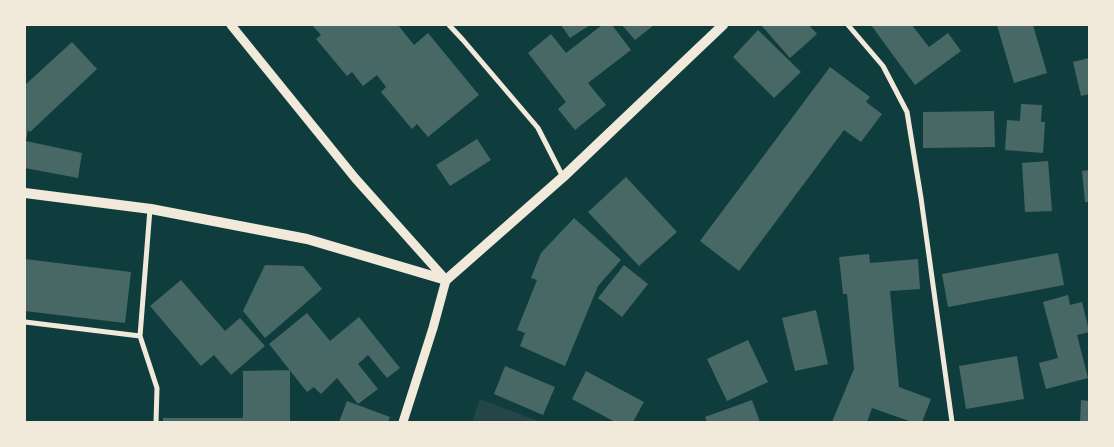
<!DOCTYPE html>
<style>
body{margin:0}
#map{position:relative;width:1114px;height:447px;overflow:hidden;background:#0f3d3e;font-family:"Source Serif 4",serif}
canvas{display:block}
.frame{position:absolute;inset:0;border:26px solid #f1e9da;pointer-events:none}
</style>
<div id="map">
<canvas width="1114" height="447"></canvas>
<div class="frame"></div>
</div>
<script>
const ctx = document.querySelector('canvas').getContext('2d');
ctx.lineJoin = 'round';
function fill(path, color) {
  ctx.fillStyle = color;
  ctx.fill(path, 'evenodd');
}
function trace(path, color, width, dash) {
  ctx.strokeStyle = color;
  ctx.lineWidth = width;
  ctx.lineCap = dash ? 'butt' : 'round';
  ctx.setLineDash(dash || []);
  ctx.stroke(path);
}
fill(new Path2D(`
 M480 399 541 422H472Z`), '#244646');
fill(new Path2D(`
 M312 25H398L414 45 428 33 479 95 428 137 417 124 412 129 381 92 386 87 377 75 363 86 352 72 347 76 316 39 321 35Z
 M561 25H590L570 38Z
 M602 25H612L631 50 588 83 606 105 575 130 558 109 566 102 528 53 551 34 566 53Z
 M622 25H654L635 40Z
 M761 25H809L817 34 790 58Z
 M871 25H912L929 47 948 33 961 51 915 85Z
 M997 25H1033L1047 73 1014 83Z
 M758 30 801 72 774 98 733 57Z
 M72 42 97 69 30 132 28 130 26 141 82 153 78 178 25 168V85Z
 M1089 58V94L1081 96 1073 62Z
 M830 67 870 97 866 102 882 114 861 142 844 130 739 271 700 241Z
 M1021 104 1042 105 1041 122H1045L1043 153 1005 150 1007 120 1020 121Z
 M994 111 995 147 923 148V112Z
 M477 139 491 160 450 186 436 165Z
 M1048 161 1052 211 1025 212 1022 163Z
 M1089 170V202H1085L1082 171Z
 M626 177 677 232 639 266 588 212Z
 M574 218 621 260 598 286 565 366 520 346 525 333 517 330 537 280 531 278 541 253Z
 M1058 253 1064 285 948 307 942 274Z
 M869 254 870 263 918 259 920 289 890 291 899 387 931 399 922 422H912L872 408 867 422H832L854 369 847 294H843L839 257Z
 M25 259 131 272 125 323 25 311Z
 M265 265 303 266 322 289 265 338 243 311Z
 M624 265 648 284 622 317 598 298Z
 M181 280 225 331 240 318 265 346 231 375 214 355 201 366 150 306Z
 M1068 295 1070 305 1082 302 1089 331V332L1077 335 1088 378 1046 389 1039 363 1058 358 1043 302Z
 M816 310 828 364 795 371 782 318Z
 M307 313 330 341 359 317 400 368 387 378 368 355 358 364 378 389 358 404 337 378 321 394 314 387 307 392 269 344Z
 M748 340 768 382 727 401 707 359Z
 M1017 356 1024 399 966 409 959 366Z
 M505 366 555 387 543 415 494 394Z
 M290 370V422H163V418H243V371Z
 M586 371 644 402 633 422H615L572 399Z
 M752 400 760 422H707L705 417Z
 M1081 400 1089 401V422H1080Z
 M347 401 390 417 388 422H339Z`), '#486865');
trace(new Path2D(`
 M449 25 463 40 538 128 563 177
 M848 25 883 66 907 112 921 198 952 422
 M150 209 140 336 157 388 156 422
 M25 322 140 336`), '#f1e9da', 5);
trace(new Path2D(`
 M231 25 355 178 446 280 433 328 403 422`), '#f1e9da', 9);
trace(new Path2D(`
 M25 193 151 209 307 239 446 280 563 177 723 25`), '#f1e9da', 10);
</script>
